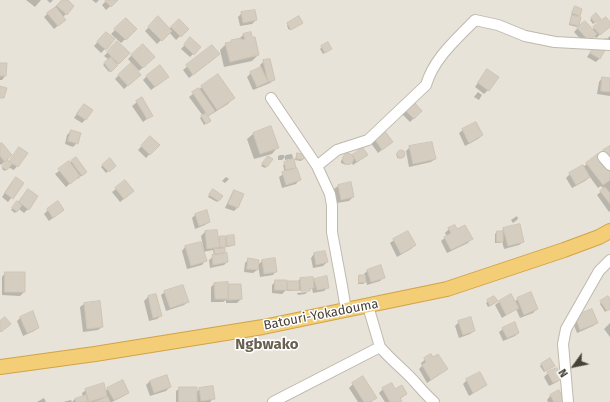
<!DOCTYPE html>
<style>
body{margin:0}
#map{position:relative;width:610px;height:402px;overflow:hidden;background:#f4f1ea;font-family:"Fira Sans",sans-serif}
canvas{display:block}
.north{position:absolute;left:554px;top:346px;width:40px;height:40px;-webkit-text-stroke:3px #fff;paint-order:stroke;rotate:237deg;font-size:11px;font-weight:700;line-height:16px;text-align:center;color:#474239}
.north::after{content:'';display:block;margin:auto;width:14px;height:18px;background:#474239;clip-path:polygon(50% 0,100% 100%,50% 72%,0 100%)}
</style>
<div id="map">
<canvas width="610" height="402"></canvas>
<div class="north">N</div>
</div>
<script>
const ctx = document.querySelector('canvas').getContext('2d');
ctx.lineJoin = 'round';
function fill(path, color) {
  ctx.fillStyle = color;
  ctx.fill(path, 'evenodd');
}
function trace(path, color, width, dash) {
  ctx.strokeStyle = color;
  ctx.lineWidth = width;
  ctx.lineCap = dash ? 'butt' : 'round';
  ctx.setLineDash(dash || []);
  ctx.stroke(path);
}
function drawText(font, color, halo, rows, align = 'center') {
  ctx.font = font + ' "Fira Sans",sans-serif';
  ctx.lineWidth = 3;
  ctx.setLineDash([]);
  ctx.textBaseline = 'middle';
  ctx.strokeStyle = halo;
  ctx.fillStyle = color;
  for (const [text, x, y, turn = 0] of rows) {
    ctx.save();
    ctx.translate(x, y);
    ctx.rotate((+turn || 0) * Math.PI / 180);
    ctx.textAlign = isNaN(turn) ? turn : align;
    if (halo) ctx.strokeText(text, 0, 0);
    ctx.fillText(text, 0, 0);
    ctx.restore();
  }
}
fill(new Path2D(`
 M0 0H610V402H0Z`), '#e7e3d9');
fill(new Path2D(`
 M26 0H41L35 7Z
 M47 0H53L50 3Z
 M63 0H66V14L63 17 61 23 54 29 44 17Z
 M92 0H99L96 3Z
 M107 0H117L106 10 102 5Z
 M575 7 579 15 577 17 578 25 577 27 569 25 571 17 573 15H571Z
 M242 13 256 20 252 24 240 26 238 17Z
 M596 14 600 19 593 24 590 20Z
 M158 18 169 29 179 20 187 29 176 40 169 32 157 44 145 31Z
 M605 18 610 23V26L596 38 594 36 585 44 574 32 578 28 592 30Z
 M126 19 136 29 121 43 111 34Z
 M288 24H300L289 30 287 26Z
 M244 34 258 55 252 61 224 67 220 50 226 44 239 39Z
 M610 36V44L604 40 605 38 607 39Z
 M102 37 105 49 101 53 94 46Z
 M190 39 200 47 190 57 181 49Z
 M117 43 128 53 109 72 103 65 109 60 104 56Z
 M143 45 154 57 139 71 128 59Z
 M212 46 215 58 189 78 183 70Z
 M595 46 600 58 596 62 587 57Z
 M322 47 329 50 323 54 320 49Z
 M264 61 274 80 270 83 253 90 247 77 251 73 261 68 260 65Z
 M0 64 5 76 2 80H0Z
 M484 74 488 90 484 94 475 87Z
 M119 75 136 78 124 89 115 79Z
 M147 76 164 80 151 90 143 80Z
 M602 78 610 79V96L597 94 599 82Z
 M202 87 233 98 228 104 207 117 210 121 204 125 200 118 203 116 189 97Z
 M478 92 482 95 479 100 474 97Z
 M141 99 152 115 143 122 132 106Z
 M413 103 421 111 410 122 402 114Z
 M80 109 85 120 82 123 74 118Z
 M271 128 277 148 272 154 254 159 247 139 253 134Z
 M463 130 482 135 478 139 465 146 459 133Z
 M71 131 77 143 73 147 65 144 67 135Z
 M150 137 158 145 146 158 138 150Z
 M374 138 388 145 378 153 370 142Z
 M0 146 7 159 1 165 0 164Z
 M410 147 435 159 431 162 409 167 406 151Z
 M610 147V211L609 212 597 195 604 189 601 186 598 188 590 177 585 181 572 188 566 178 570 174 583 167Z
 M19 149 26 154 14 170 8 167 5 171 2 169 6 163 9 162Z
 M396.5 155a3.5 3.5 0 1 1 7 0a3.5 3.5 0 1 1-7 0Z
 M292 154 293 158 291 159 285 160V157L282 160H278V156L280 155H284V157L286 155Z
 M297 154 303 155V159L301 161 295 160 296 156Z
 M345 155H350L352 156 367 155 353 165 351 161 346 165 341 163V161Z
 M76 158 82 175 78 179 77 177 66 187 55 174Z
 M266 159H271L265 168 261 166Z
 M110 160 115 165 106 173 101 167Z
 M293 161 295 167 291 171 299 180 296 184 282 188 279 177 285 173 283 165Z
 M226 177 229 179 225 183 222 181Z
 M12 182 23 183 8 202 2 197Z
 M338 186 353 197 349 201 337 203 334 189Z
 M116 189 129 195 120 202 112 192Z
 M234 191 243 195 237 208 234 211 225 208 231 195Z
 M211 192 221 196 217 202 208 197Z
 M25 194 28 209 24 213 19 209 15 213 11 210Z
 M48 210H63L49 221 44 214Z
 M196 214 209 222 205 225 195 229 192 218Z
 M517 216 518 219 513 223 511 220Z
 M449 229 457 231 471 239 468 243 447 253 441 241 447 236 445 233Z
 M504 229 523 242 519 245 504 249 502 241 500 243H495V234L497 232H500Z
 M216 231 218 240 220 237 224 239 227 237 234 245 232 246 226 247V245L224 248V252L222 255 227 262 224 265 210 268 209 260 214 256 213 250 203 252 205 261 202 265 187 269 182 251 185 247 204 251 201 236 205 232Z
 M394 240 415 245 411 249 397 257 390 243Z
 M314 254 327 262 323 266 313 268 311 258Z
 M249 259 257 270 253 273 244 272 245 263Z
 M274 259 276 271 273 275 260 277 258 265 262 261Z
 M368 270 383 278 380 281 367 285 366 281 363 284H358V278L359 276H364V274Z
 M5 273 24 292 20 296 2 295V277Z
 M300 279 313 282 315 280 328 287 324 291 313 293 312 288 305 294 298 295 297 293 307 292 309 290 287 291V289L282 294 272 293V285L276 281 286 285 288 282H297Z
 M214 284 227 288 229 285H240L241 299 237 303H226V300L223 302H211V287Z
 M165 292 188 302 184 305 166 311 161 295Z
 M156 295 161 316 157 319 149 321 144 301 148 297Z
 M511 296 514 302 518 299 537 309 533 313 520 318 516 309 502 318 495 305 499 302Z
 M494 297 495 303 488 307 486 303Z
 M610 301V308L605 312 600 304 601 302Z
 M84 304 102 327 98 330 83 332 80 307Z
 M21 317 38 328 34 331 23 336 17 321Z
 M575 317 597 323 593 326 577 333 572 320Z
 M459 322 474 331 470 334 459 338 455 326Z
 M610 323V337L604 329Z
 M503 329 518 333 515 336 503 341 499 332Z
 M431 355 447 369 427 383 419 369 422 366 421 363Z
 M542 364 552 367 544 372 540 366Z
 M548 373 561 379 557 382 549 386 544 377Z
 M467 380 486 385 482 388 469 396 463 384Z
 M150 381 170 387 166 391 150 396 146 385Z
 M353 384 376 397 371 402H358L349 388Z
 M108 388 128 393 124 396 112 402H72L75 399 83 397 82 393 86 390 105 392ZM106 396 107 398 102 400Z
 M180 388 196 392 200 389 214 398 210 402H176V391Z
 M383 389 395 390 406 394 400 399 399 402H385L379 393Z
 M559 391 562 402H548L547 400 550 396Z
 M44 398 46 402H37Z
 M71 400 72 402H63Z`), '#0003');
const building = new Path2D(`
 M62 0H68L74 6 67 15 57 6Z
 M106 0H118L111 7 105 1Z
 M575 6 582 9 580 16 572 13Z
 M56 7 66 20 58 26 47 13Z
 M255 10 257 20 243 23 241 12Z
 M596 13 601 19 595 23 591 18Z
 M572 15 581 17 579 26 570 24Z
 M158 16 172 31 162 41 148 27Z
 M299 16 303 23 291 30 287 23Z
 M606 17 610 22V27L600 35 593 27Z
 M126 18 137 29 126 40 114 29Z
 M179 19 189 29 181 37 171 27Z
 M585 21 597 34 589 41 577 28Z
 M106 32 115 39 106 50 97 42Z
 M251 32 252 37H255L259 55 230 62 225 43 231 42V40L241 38 242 40 245 39 243 34Z
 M190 37 201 47 194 55 184 45Z
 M117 41 130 53 119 64 107 52Z
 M328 42 332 49 325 53 321 46Z
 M143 44 155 57 143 68 131 55Z
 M212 45 220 54 193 75 186 65Z
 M595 45 605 50 600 59 590 53Z
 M111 57 118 65 111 72 104 63Z
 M270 59 275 80 268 82 263 60Z
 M0 63H7L6 76H0Z
 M131 63 141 75 128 86 118 75Z
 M160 65 169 77 155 87 146 76Z
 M261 67 268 82 257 87 250 72Z
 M487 69 499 77 489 91 478 83Z
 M218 74 235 98 217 110 201 86Z
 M602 77 610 78V92L601 91Z
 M0 86 7 88 4 98H0Z
 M199 88 215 111 208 116 192 92Z
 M142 97 153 116 147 119 136 101Z
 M413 101 422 111 414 119 405 110Z
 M84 104 93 110 86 120 77 114Z
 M206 113 211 121 206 124 201 116Z
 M476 122 483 135 469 143 462 129Z
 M271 126 279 148 260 154 253 133Z
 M71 130 81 133 78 144 68 141Z
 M384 130 393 142 382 150 373 137Z
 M150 136 160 145 150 155 141 146Z
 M432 142 436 159 413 164 409 146Z
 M2 143 12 155 5 162 0 156V144Z
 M610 146V163L603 150Z
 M19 147 28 153 18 167 9 162Z
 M363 148 368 155 357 162 352 155Z
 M397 154a4 4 0 1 1 8 0a4 4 0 1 1-8 0Z
 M297 153 304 154V159H297Z
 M342.5 159a5.5 5.5 0 1 1 11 0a5.5 5.5 0 1 1-11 0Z
 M598 154 610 169V180L603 185 586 163Z
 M268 156 273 159 267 167 262 164Z
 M76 157 87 172 82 176 71 161Z
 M110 158 116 166 109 172 102 165Z
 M294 159 296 168 286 170 284 162Z
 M7 160 12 164 7 170 2 167Z
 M69 161 80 176 70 184 58 169Z
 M583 165 590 177 576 185 569 173Z
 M297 168 301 180 286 185 282 172Z
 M16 177 24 183 13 199 5 193Z
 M125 180 134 191 124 199 115 188Z
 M351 182 354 197 341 200 338 185Z
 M605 187 610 193V204L600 191Z
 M28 189 38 196 29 210 19 202Z
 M213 189 223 196 219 201 209 195Z
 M234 190 244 194 238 208 228 204Z
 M17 201 22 205 17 212 12 208Z
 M58 201 64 210 53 218 47 209Z
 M207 210 210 222 199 226 195 214Z
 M520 224 524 242 508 246 503 228Z
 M455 225 457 229 465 225 473 239 451 250 444 237 451 233 448 228Z
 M217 230 220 247 207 249 205 231Z
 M408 231 416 245 401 254 393 239Z
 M497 231H503V242H497Z
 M234 235 235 245 227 246 226 236Z
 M220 236H225L226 247H220Z
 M201 242 207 261 191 266 185 246Z
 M225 248V253L215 254 214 249Z
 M325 251 328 262 316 265 314 253Z
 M227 253 228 262 213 265 212 255Z
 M248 258 259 260 258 270 247 269Z
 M275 258 277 272 264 274 262 260Z
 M381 265 385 278 371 282 367 270Z
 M5 272H25V292H5Z
 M359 275H365L366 282 359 283Z
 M327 276 329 288 317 290 314 279Z
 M313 277 314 288H310V291H301L300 278Z
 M275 280H287V290H275Z
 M288 281H299V290H288Z
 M228 282V299H215L214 283Z
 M229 284H241L242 299 229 300Z
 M183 285 189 302 170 308 164 291Z
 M531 292 538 309 524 315 517 298Z
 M156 294 162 316 153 318 148 296Z
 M511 294 519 308 506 315 499 301Z
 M494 296 498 301 490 306 487 300Z
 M608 296 610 299V309L607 311 600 301Z
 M100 301 103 327 87 329 84 303Z
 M592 309 598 323 580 330 575 316Z
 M33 311 39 328 27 333 20 317Z
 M5 317 11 324 1 332 0 331V321Z
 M471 317 475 331 463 335 458 321Z
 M515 322 519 333 507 338 502 328Z
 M431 354 433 357 438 354 448 369 431 380 422 365 426 362 424 358Z
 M550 358 555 366 545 371 541 364Z
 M557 368 562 379 553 383 547 372Z
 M480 372 487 385 473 393 466 379Z
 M167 375 171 387 154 393 150 381Z
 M363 376 377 398 370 402H364L352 383Z
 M123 380 129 393 114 400 107 388Z
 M104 383 107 396 89 402 85 389Z
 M392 383 395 389 402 385 407 394 400 398 402 401 400 402H390L382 388Z
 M213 386 215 399 201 401 199 388Z
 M179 387H197V402H179Z
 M559 390 565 401 563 402H554L550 395Z
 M86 395 88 402H76L75 399Z
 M108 397 110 402H94Z`);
fill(building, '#d5cdc0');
trace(building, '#cfc5b4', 1);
const minor = new Path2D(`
 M271 98 317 166 330 194 332 205V232L342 286 346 310
 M603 157 610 165
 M317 166 337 150 368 140 426 85C434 58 456 40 475 20L498 25 525 36 555 42 610 45
 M380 347C391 360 403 369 414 381 421 389 426 395 434 402
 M273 402 380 347 368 306
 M568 402 563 344 566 329 599 271 610 260`);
const highway = new Path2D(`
 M0 367 95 354 263 327 447 289 564 250 599 237 610 231`);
trace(minor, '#bfb9ad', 12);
trace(highway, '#d2a346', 16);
trace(minor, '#fff', 10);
trace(highway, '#f3ce76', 14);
drawText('13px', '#474239', '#fff', [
 ["Batouri-Yokadouma",321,315,-11]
]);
drawText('bold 15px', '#696051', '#fff', [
 ["Ngbwako",267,345]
]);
</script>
